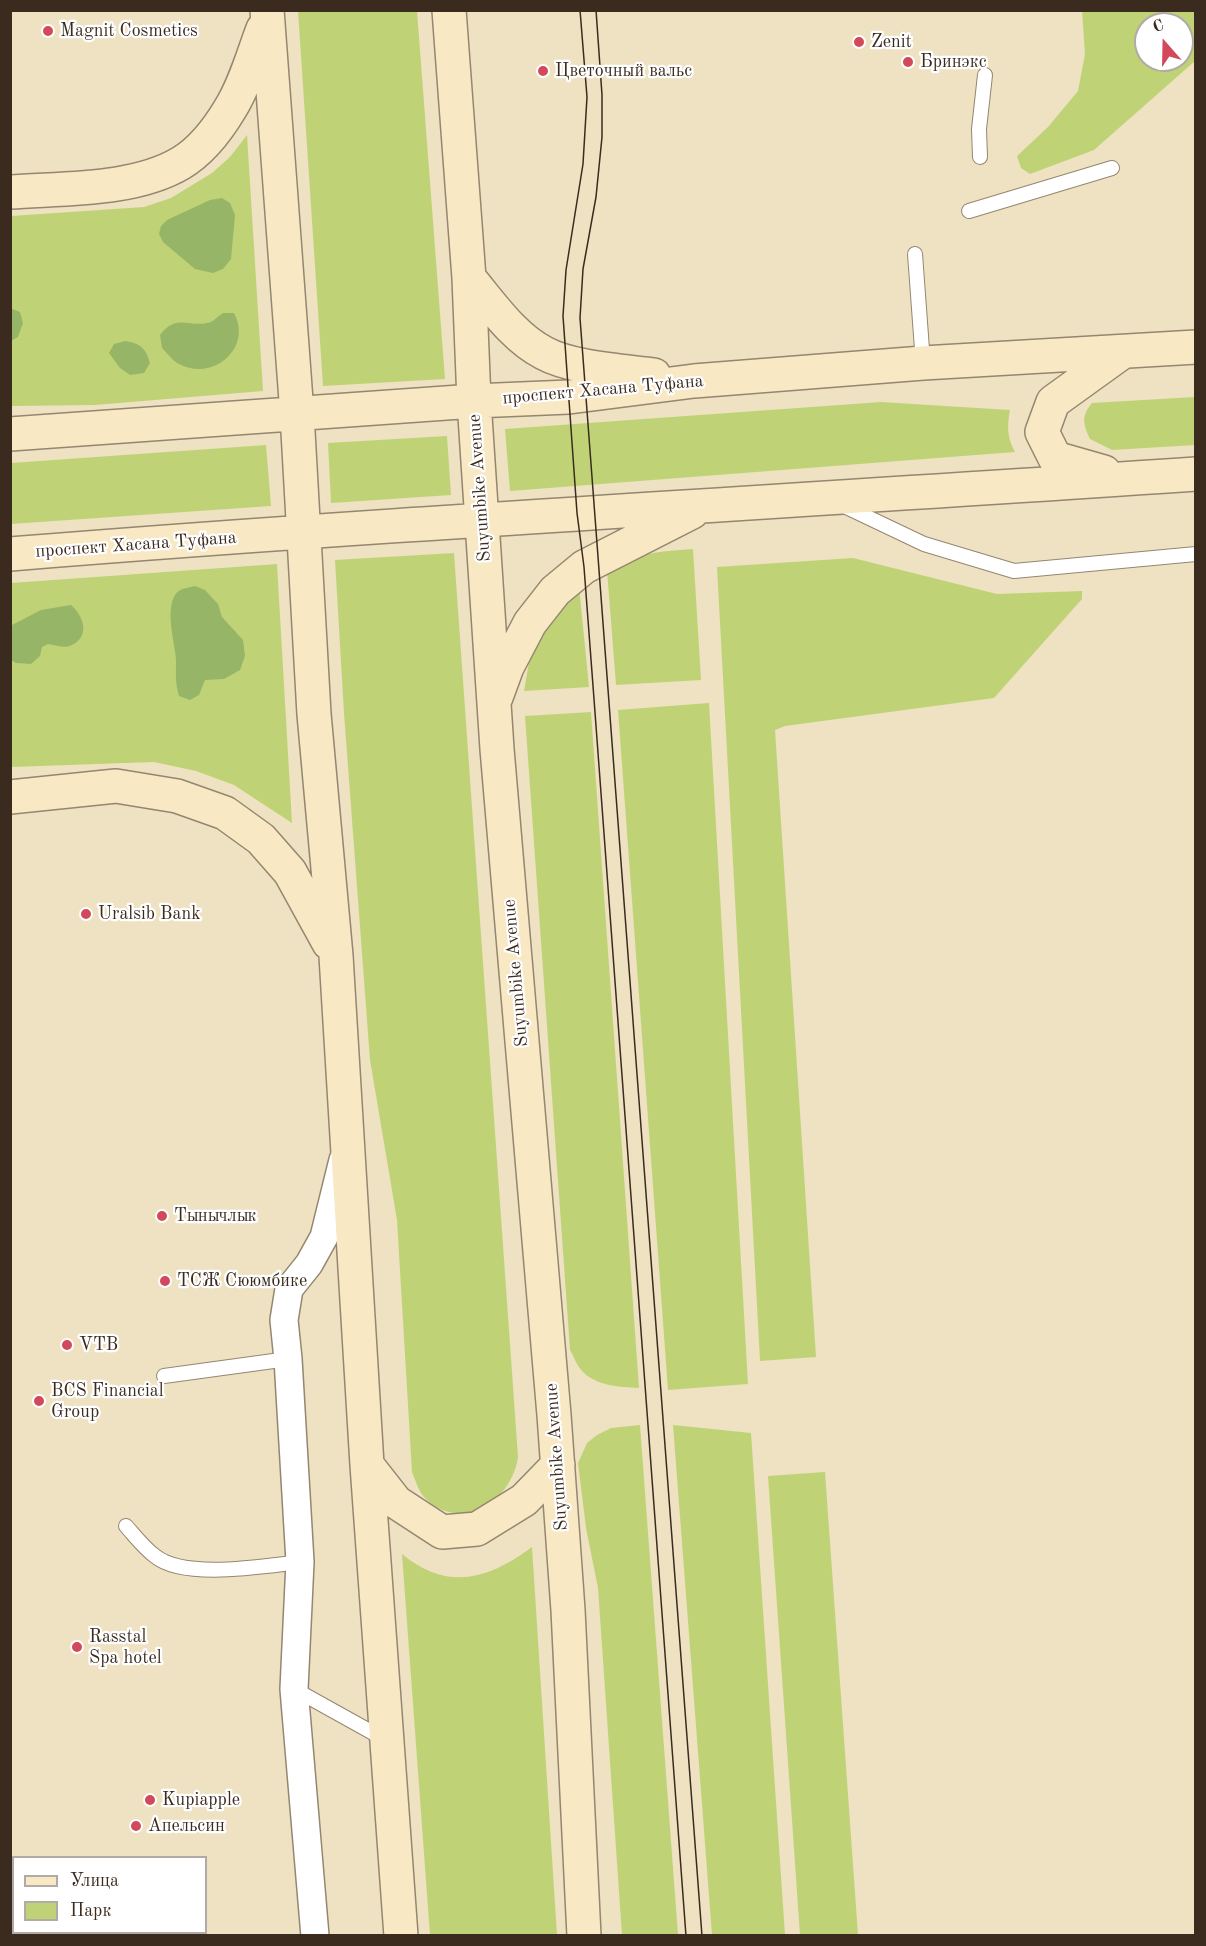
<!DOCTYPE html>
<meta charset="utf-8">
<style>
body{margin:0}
#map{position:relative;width:1206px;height:1946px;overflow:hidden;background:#eee2c2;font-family:"Old Standard TT",serif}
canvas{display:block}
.frame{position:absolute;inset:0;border:12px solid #3b2a1e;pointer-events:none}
.legend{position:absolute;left:12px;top:1856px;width:195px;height:78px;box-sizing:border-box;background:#fff;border:2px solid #b1aaa5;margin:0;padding:8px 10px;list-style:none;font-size:18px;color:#3b2a1e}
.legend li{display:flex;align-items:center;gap:12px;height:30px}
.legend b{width:30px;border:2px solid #b1aaa5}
.north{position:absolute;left:1134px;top:12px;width:60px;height:60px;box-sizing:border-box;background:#fff;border:2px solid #b1aaa5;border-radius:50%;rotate:340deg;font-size:16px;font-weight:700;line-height:24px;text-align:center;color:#3b2a1e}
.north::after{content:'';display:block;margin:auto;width:21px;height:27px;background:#d1495b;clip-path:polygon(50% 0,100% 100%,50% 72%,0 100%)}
</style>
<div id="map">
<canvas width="1206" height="1946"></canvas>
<div class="frame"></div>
<ul class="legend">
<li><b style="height:8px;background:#f8e8c3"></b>Улица</li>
<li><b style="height:16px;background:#bfd376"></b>Парк</li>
</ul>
<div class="north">С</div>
</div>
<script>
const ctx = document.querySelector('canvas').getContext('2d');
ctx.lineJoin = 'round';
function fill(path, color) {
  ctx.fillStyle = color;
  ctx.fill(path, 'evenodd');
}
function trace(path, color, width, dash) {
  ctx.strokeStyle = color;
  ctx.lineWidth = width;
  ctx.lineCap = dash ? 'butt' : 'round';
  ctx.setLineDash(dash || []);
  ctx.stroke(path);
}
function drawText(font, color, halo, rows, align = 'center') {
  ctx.font = font + ' "Old Standard TT",serif';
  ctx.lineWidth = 4.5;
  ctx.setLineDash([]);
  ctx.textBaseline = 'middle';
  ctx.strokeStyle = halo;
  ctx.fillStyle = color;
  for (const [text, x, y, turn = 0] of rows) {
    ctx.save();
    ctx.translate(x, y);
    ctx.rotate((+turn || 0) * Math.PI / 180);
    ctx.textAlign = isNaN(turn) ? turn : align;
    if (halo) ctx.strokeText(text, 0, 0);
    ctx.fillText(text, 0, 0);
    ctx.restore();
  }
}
fill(new Path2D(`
 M298 11H417L445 379 323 386Z
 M1082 11H1195V61L1094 150 1030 174 1021 168 1017 156 1048 127 1078 91 1085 54ZM1146 24H1182V60H1146Z
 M247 135 263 391 95 405 11 406V216L144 207 171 198 212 173 230 157Z
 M1195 397V445L1112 450 1090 439C1083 424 1081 416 1092 403Z
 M881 402 1010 410C1007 425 1007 438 1015 452L510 491 505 429Z
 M447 436 451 495 331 503 328 443Z
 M266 445 271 506 11 524V463Z
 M693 549 701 680 616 685 607 570C640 552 656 552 693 549Z
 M454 553 518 1457C512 1501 461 1534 425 1498 418 1491 416 1481 412 1472L397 1220 370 1060 344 713 335 560Z
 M853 558 997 594 1082 591V599L994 698 785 726 775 730 816 1357 760 1361 717 567Z
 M277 564 292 823 234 785 196 771 154 762 11 767V583Z
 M579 586 589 687 524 691 529 662 537 640Z
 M709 703 748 1384 668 1390 618 710Z
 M591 712 639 1388C620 1387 597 1386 583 1372 577 1366 574 1357 570 1350L525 716Z
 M640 1425 678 1935H622L598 1588 586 1528 578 1463 587 1443 597 1435 611 1428Z
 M673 1425 751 1433 785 1935H712Z
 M825 1472 858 1935H800L768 1476Z
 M532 1547 557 1935H430L402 1554C448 1592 489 1579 532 1547Z`), '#bfd376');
fill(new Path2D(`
 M222 198 230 203 235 215 231 259 223 269 213 273 195 269 163 242 159 234 161 226 167 220 210 200Z
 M10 308 20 312 23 323 18 337 11 341Z
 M223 313H234C253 348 213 382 179 364 173 361 167 353 162 348L160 335C177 312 190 329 211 322 215 320 219 315 223 313Z
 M125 341C140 343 146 348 150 363L144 373 130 375 120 368 109 353 114 344Z
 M195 586 205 590 218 604 222 617 243 640 245 656 240 670 224 679 205 680 199 695 190 700 179 696C175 682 176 674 176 660 175 642 165 612 175 595 179 588 188 588 195 586Z
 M71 605C83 615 91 636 72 645 65 649 55 645 48 644L42 647 40 656 31 664 16 663 11 660 12 625 41 610Z`), '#97b567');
const lane = new Path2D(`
 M980 157 979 129 985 75
 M969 211 1112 168
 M915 254 923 363
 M842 505 924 544 1014 571 1196 554
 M164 1376 288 1359
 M126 1526C135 1536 144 1548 155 1556 184 1580 264 1566 300 1562
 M294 1689 384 1739`);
const street = new Path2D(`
 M315 1936 294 1689 300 1562 288 1359 284 1320 289 1289 309 1264 324 1237 343 1160`);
const secondary = new Path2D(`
 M267 10 297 414 314 714 336 956 367 1465 401 1936
 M449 10 469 278 474 401 497 749 554 1415 568 1610 584 1936
 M10 192C64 188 134 191 181 163 201 151 218 129 230 109 245 85 253 55 263 29
 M469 278C491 304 513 337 544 353 571 368 623 371 654 375
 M10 434 474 401 569 397 694 381 923 363 1196 347
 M1104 472 1055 458 1042 432 1053 402 1121 353
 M10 554C405 522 801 501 1196 474
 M496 697 507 667 530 623 555 591 584 567 692 512
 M10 797 116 786 177 796 225 813 261 839 290 872 329 943
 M367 1465 396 1502 442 1532 477 1529 524 1500 558 1465`);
trace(lane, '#948670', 16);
trace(street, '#948670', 30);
trace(secondary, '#948670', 36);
trace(lane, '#fff', 14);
trace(street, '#fff', 27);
trace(secondary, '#f8e8c3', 33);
trace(new Path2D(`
 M580 10 587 97 583 164 566 270 563 316 577 513 584 567 594 699 686 1936
 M596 10 602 95V137L596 197 583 269 580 318 702 1936`), '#3b2a1e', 1.5);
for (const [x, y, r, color] of [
 [48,31,6,"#d1495b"],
 [859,42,6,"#d1495b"],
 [908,62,6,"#d1495b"],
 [543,71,6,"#d1495b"],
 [86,914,6,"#d1495b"],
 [162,1216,6,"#d1495b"],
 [165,1281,6,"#d1495b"],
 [67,1345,6,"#d1495b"],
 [39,1401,6,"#d1495b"],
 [77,1647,6,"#d1495b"],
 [150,1800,6,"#d1495b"],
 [136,1826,6,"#d1495b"]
]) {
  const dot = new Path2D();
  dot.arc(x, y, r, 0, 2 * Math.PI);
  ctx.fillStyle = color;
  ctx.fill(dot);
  trace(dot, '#fff', 2);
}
drawText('18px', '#3b2a1e', '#fff', [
 ["Magnit Cosmetics",60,31],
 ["Zenit",871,42],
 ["Бринэкс",920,62],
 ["Цветочный вальс",555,71],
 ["Uralsib Bank",98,914],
 ["Тынычлык",174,1216],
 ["ТСЖ Сююмбике",177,1281],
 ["VTB",79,1345],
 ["BCS Financial",51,1391],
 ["Group",51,1412],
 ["Rasstal",89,1637],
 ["Spa hotel",89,1658],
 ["Kupiapple",162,1800],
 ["Апельсин",148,1826]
], 'left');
drawText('18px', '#3b2a1e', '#fff', [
 ["проспект Хасана Туфана",603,390,-5],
 ["Suyumbike Avenue",480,488,-94],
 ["проспект Хасана Туфана",136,545,-4],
 ["Suyumbike Avenue",516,973,-95],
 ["Suyumbike Avenue",557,1457,-94]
]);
</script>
